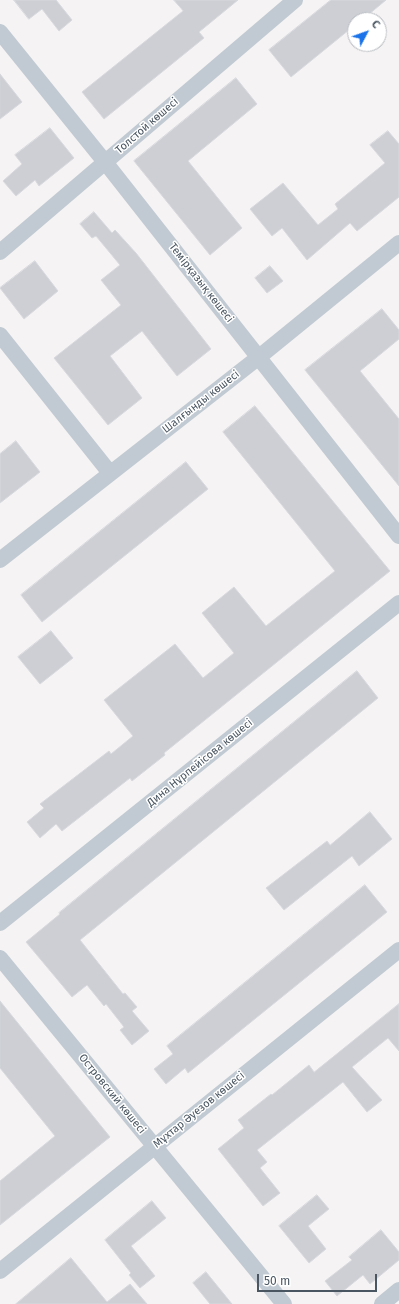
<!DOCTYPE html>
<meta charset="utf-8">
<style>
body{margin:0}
#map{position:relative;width:399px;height:1304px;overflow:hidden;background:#f5f3f3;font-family:"Fira Sans",sans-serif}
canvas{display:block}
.north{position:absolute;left:347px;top:12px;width:40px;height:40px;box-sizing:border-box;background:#fff;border:1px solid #b7bbc0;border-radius:50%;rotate:49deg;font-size:11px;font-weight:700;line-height:16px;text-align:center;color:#4a5661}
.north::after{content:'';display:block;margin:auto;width:14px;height:18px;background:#1a73e8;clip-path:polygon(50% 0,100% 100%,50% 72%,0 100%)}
.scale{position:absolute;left:257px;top:1274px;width:120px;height:18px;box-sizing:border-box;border:2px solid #4a5661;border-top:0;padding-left:5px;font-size:12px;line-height:14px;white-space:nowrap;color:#4a5661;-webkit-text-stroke:3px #fff;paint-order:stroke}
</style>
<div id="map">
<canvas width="399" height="1304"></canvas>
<div class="north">С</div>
<div class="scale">50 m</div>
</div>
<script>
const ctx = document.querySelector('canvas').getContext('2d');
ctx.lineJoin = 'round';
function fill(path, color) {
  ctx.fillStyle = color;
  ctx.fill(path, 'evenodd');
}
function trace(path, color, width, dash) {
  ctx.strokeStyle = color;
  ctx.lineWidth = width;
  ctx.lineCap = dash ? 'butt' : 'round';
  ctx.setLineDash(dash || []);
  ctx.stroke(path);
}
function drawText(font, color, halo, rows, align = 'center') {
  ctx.font = font + ' "Fira Sans",sans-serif';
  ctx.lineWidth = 3;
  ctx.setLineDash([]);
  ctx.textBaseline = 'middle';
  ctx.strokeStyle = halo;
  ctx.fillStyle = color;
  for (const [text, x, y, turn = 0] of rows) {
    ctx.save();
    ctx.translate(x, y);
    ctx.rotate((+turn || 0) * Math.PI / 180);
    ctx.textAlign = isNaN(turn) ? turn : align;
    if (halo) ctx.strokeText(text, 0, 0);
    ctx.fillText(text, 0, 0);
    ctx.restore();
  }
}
const building = new Path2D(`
 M14 0H56L72 20 59 31 42 9 29 19Z
 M174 0H238L199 32 204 38 104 119 82 92 183 11Z
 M331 0H386L362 20H355V25L291 77 269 50Z
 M0 74 22 102 0 119Z
 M236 78 257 104 188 161 242 228 210 255 134 161Z
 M50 128 74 158 39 186 35 180 16 196 3 181 22 164 15 155Z
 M388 131 399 144V197L357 231 350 223 307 260 282 228 272 236 250 209 283 183 318 225 338 209 335 204 385 163 370 145Z
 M94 212 112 233 115 230 136 253 211 349 177 376 142 331 110 356 142 398 108 425 54 358 121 305 101 280 120 265 96 236 92 238 80 224Z
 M35 261 58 291 24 319 0 288Z
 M270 266 283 281 267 293 255 278Z
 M382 309 399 330V339L360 371 399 419V486L305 370Z
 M255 406 390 571 164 753 165 755 132 781 130 778 62 831 56 824 40 838 27 822 44 808 40 804 109 751 111 754 133 736 104 700 175 644 203 678 234 653 202 613 234 587 266 626 335 571 223 432Z
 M16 441 40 472 0 503V454Z
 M186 462 208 489 42 622 21 595Z
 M51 631 73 658 40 684 18 657Z
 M357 671 378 698 80 940 123 994 125 993 137 1007 132 1011 149 1031 132 1045 120 1030 124 1027 106 1004 104 1006 87 985 72 997 26 942 60 914 59 913Z
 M370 812 392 839 359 866 352 856 284 910 266 888 327 841 330 845Z
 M365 885 387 912 188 1073 185 1068 166 1084 154 1069 173 1054 167 1046Z
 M0 1001 110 1137 0 1225V1181L55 1136 0 1068Z
 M399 1004V1051L388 1038 352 1067 382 1100 367 1112 343 1082 257 1150 267 1162 260 1168 280 1193 263 1206 218 1149 244 1128 238 1120 271 1094 272 1095 309 1065 314 1072Z
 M317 1195 329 1209 308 1226 326 1249 309 1263 279 1226Z
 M152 1201 166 1218 131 1246 155 1276 140 1288 129 1275 131 1273 105 1240Z
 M381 1230 399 1252V1260L370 1284 363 1275 337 1296 325 1281 352 1260 349 1257Z
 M71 1258 107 1302 130 1284 147 1304H16Z
 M206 1272 232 1304H210L193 1283Z`);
fill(building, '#cdcfd5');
trace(building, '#d7d9de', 1);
trace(new Path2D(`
 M0 32 105 162 399 536
 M0 252 295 0
 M0 335 110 473
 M0 560 259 357 399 243
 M0 923 399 603
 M0 958 284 1304
 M0 1271 399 950
 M382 1304 399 1290`), '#c1cad2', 16);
drawText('11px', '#4a5661', '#fff', [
 ["Толстой көшесі",147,126,-41],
 ["Темірқазық көшесі",201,283,52],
 ["Шалғынды көшесі",201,402,-38],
 ["Дина Нұрпейісова көшесі",200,763,-39],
 ["Островский көшесі",112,1094,51],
 ["Мұхтар Әуезов көшесі",199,1110,-39]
]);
</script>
